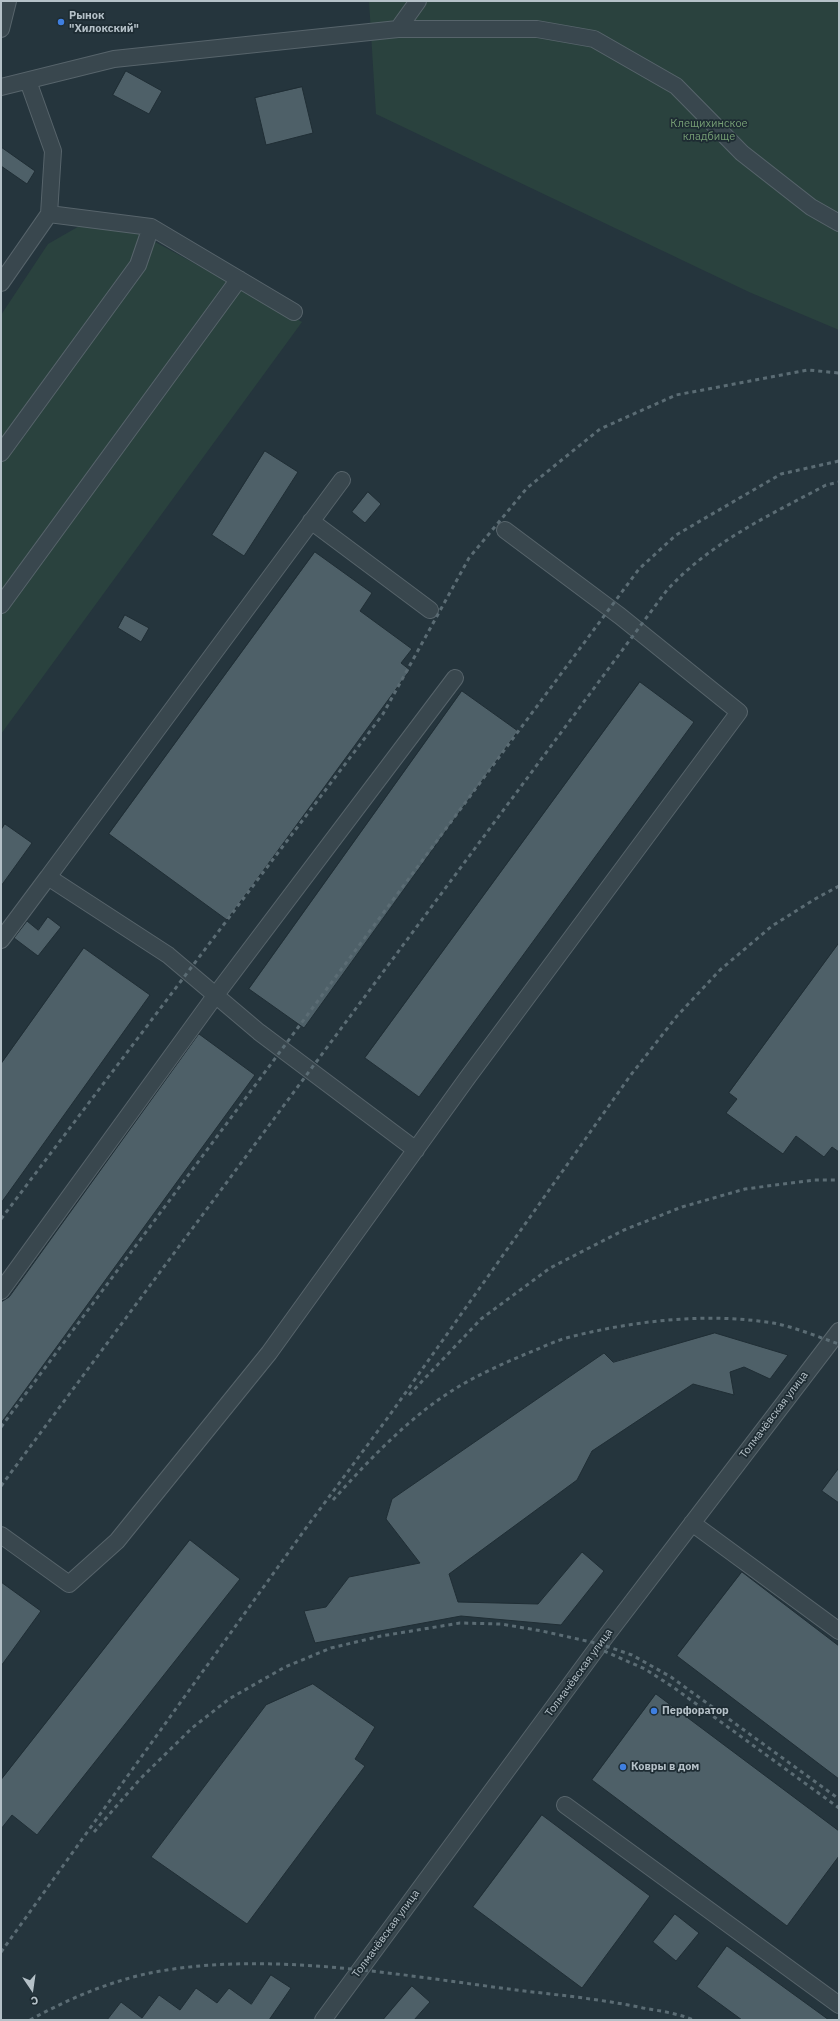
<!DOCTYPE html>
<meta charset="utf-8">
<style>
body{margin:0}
#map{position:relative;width:840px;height:2021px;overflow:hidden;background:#25353d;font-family:"IBM Plex Sans",sans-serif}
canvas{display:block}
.frame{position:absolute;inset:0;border:2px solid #b5c1c8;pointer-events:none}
.north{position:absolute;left:12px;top:1969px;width:40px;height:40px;-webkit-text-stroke:3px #1e2c33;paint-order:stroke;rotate:167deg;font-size:11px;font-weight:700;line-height:16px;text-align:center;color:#b5c1c8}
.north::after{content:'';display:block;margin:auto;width:14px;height:18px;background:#b5c1c8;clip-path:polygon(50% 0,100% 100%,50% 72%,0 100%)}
</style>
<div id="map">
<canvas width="840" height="2021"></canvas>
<div class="frame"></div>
<div class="north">С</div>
</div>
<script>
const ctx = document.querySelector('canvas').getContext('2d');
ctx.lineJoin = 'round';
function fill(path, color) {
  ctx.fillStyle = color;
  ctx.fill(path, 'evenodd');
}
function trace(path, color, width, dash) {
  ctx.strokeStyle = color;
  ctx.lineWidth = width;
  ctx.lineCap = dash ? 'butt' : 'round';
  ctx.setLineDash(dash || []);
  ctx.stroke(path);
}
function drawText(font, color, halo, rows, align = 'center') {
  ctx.font = font + ' "IBM Plex Sans",sans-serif';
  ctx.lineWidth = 3.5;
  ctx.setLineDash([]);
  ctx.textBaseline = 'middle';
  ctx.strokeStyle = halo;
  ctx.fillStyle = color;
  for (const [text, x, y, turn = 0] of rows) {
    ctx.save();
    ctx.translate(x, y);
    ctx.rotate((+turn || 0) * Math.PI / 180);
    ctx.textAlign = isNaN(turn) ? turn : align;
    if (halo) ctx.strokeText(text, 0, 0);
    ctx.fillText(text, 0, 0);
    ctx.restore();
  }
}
fill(new Path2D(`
 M369 1H839V330L749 292 376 114Z
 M102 213 302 322 1 734V315L48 244Z`), '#2a423e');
const building = new Path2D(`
 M126 71 162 91 149 114 113 95Z
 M302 87 313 133 266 145 255 98Z
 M1 147 35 171 27 184 1 166Z
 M265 451 298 472 244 556 212 535Z
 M368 492 381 504 365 523 352 512Z
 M315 552 372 593 360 611 412 649 401 663 410 670 227 920 109 834Z
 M125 615 149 628 141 642 118 628Z
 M640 682 694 722 419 1097 365 1058Z
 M462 691 518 731 304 1028 249 989Z
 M5 824 32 843 1 886V830Z
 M48 917 61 927 38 956 14 938 27 921 38 930Z
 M839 943V1152L832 1147 824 1157 796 1136 783 1154 726 1113 737 1099 729 1093Z
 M84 948 150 995 1 1203V1064Z
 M199 1034 255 1075 1 1423V1302L9 1297Z
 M715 1333 788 1355 770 1379 744 1367 730 1372 734 1395 693 1384 592 1451 577 1480 449 1574 458 1602 538 1604 582 1552 604 1571 561 1625 461 1616 315 1643 304 1611 326 1607 349 1577 420 1563 386 1519 392 1499 604 1353 613 1362Z
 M839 1468V1503L822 1491Z
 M190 1540 240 1579 37 1835 12 1815 1 1829V1780Z
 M742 1572 839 1646V1779L677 1656Z
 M1 1582 41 1611 1 1666Z
 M313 1684 375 1727 355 1759 365 1766 247 1924 151 1857 266 1705Z
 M656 1694 839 1831V1856L787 1926 592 1780Z
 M542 1815 650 1896 582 1988 473 1907Z
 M675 1914 699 1933 676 1961 653 1942Z
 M727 1946 829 2020H742L697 1987Z
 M271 1975 291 1988 269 2020H107L121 2002 142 2018 159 1995 180 2010 196 1988 217 2003 229 1988 251 2004Z
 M412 1986 430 2002 414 2020H383Z`);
fill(building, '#4e6068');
trace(building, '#202e35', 1);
const minor = new Path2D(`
 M1 29 8 1
 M398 29H537L594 39 676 86 742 153 811 207 839 223
 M28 81 53 151 49 214 151 227 294 312
 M1 87 114 59 398 29 418 1
 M1 283 49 214
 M1 453 138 265 151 227
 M311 521 430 610
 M1 605 239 279
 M48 877 342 480
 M1 940 48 877 168 955 259 1032 416 1150
 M1 1291 215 996 455 678
 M692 1523 839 1631
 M1 1535 69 1584 117 1541 269 1353 468 1077 739 712 620 616 505 530
 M565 1805 839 2005
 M323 2020 600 1644 839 1331`);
trace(minor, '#57646b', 18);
trace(minor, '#39474e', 16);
trace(new Path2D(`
 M1 1219 383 714 469 558 527 488 600 429 676 395 808 370 839 373
 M409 1395 481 1319 550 1268 624 1230 682 1207 745 1189 814 1180H839
 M1 1427 639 569 676 535 781 474 839 461
 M1 1486 667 590C711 542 770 515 826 485L839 482
 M333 1500C370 1459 411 1415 458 1387 483 1372 511 1360 538 1349 547 1345 556 1341 566 1338 632 1321 705 1312 773 1323 795 1327 818 1337 839 1344
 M604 1651 645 1669 673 1687 839 1808
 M94 1832 140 1779 192 1728 229 1699 285 1667 331 1648 381 1636 460 1623 501 1624 542 1631 600 1644 632 1655 671 1677 839 1799
 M1 1952 306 1528 389 1416 630 1076 677 1016 720 970 772 926 815 899 839 886
 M30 2020C68 1999 108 1982 150 1973 265 1950 400 1975 516 1990 558 1995 601 1999 643 2008 660 2011 677 2013 693 2020`), '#5b6c74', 3, [4, 4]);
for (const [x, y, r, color] of [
 [61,22,4,"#3f7fe0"],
 [654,1711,4,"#3f7fe0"],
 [623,1767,4,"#3f7fe0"]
]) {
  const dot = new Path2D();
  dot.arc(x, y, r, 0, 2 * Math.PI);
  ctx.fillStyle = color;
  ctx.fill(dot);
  trace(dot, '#1e2c33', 1.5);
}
drawText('bold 11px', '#b5c1c8', '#1e2c33', [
 ["Рынок",69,16],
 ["\"Хилокский\"",69,29],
 ["Перфоратор",662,1711],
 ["Ковры в дом",631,1767]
], 'left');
drawText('11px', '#759d74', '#1e2c33', [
 ["Клещихинское",709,124],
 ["кладбище",709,137]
]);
drawText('11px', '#b5c1c8', '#1e2c33', [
 ["Толмачёвская улица",774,1415,-53],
 ["Толмачёвская улица",579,1673,-54],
 ["Толмачёвская улица",386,1934,-54]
]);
</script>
